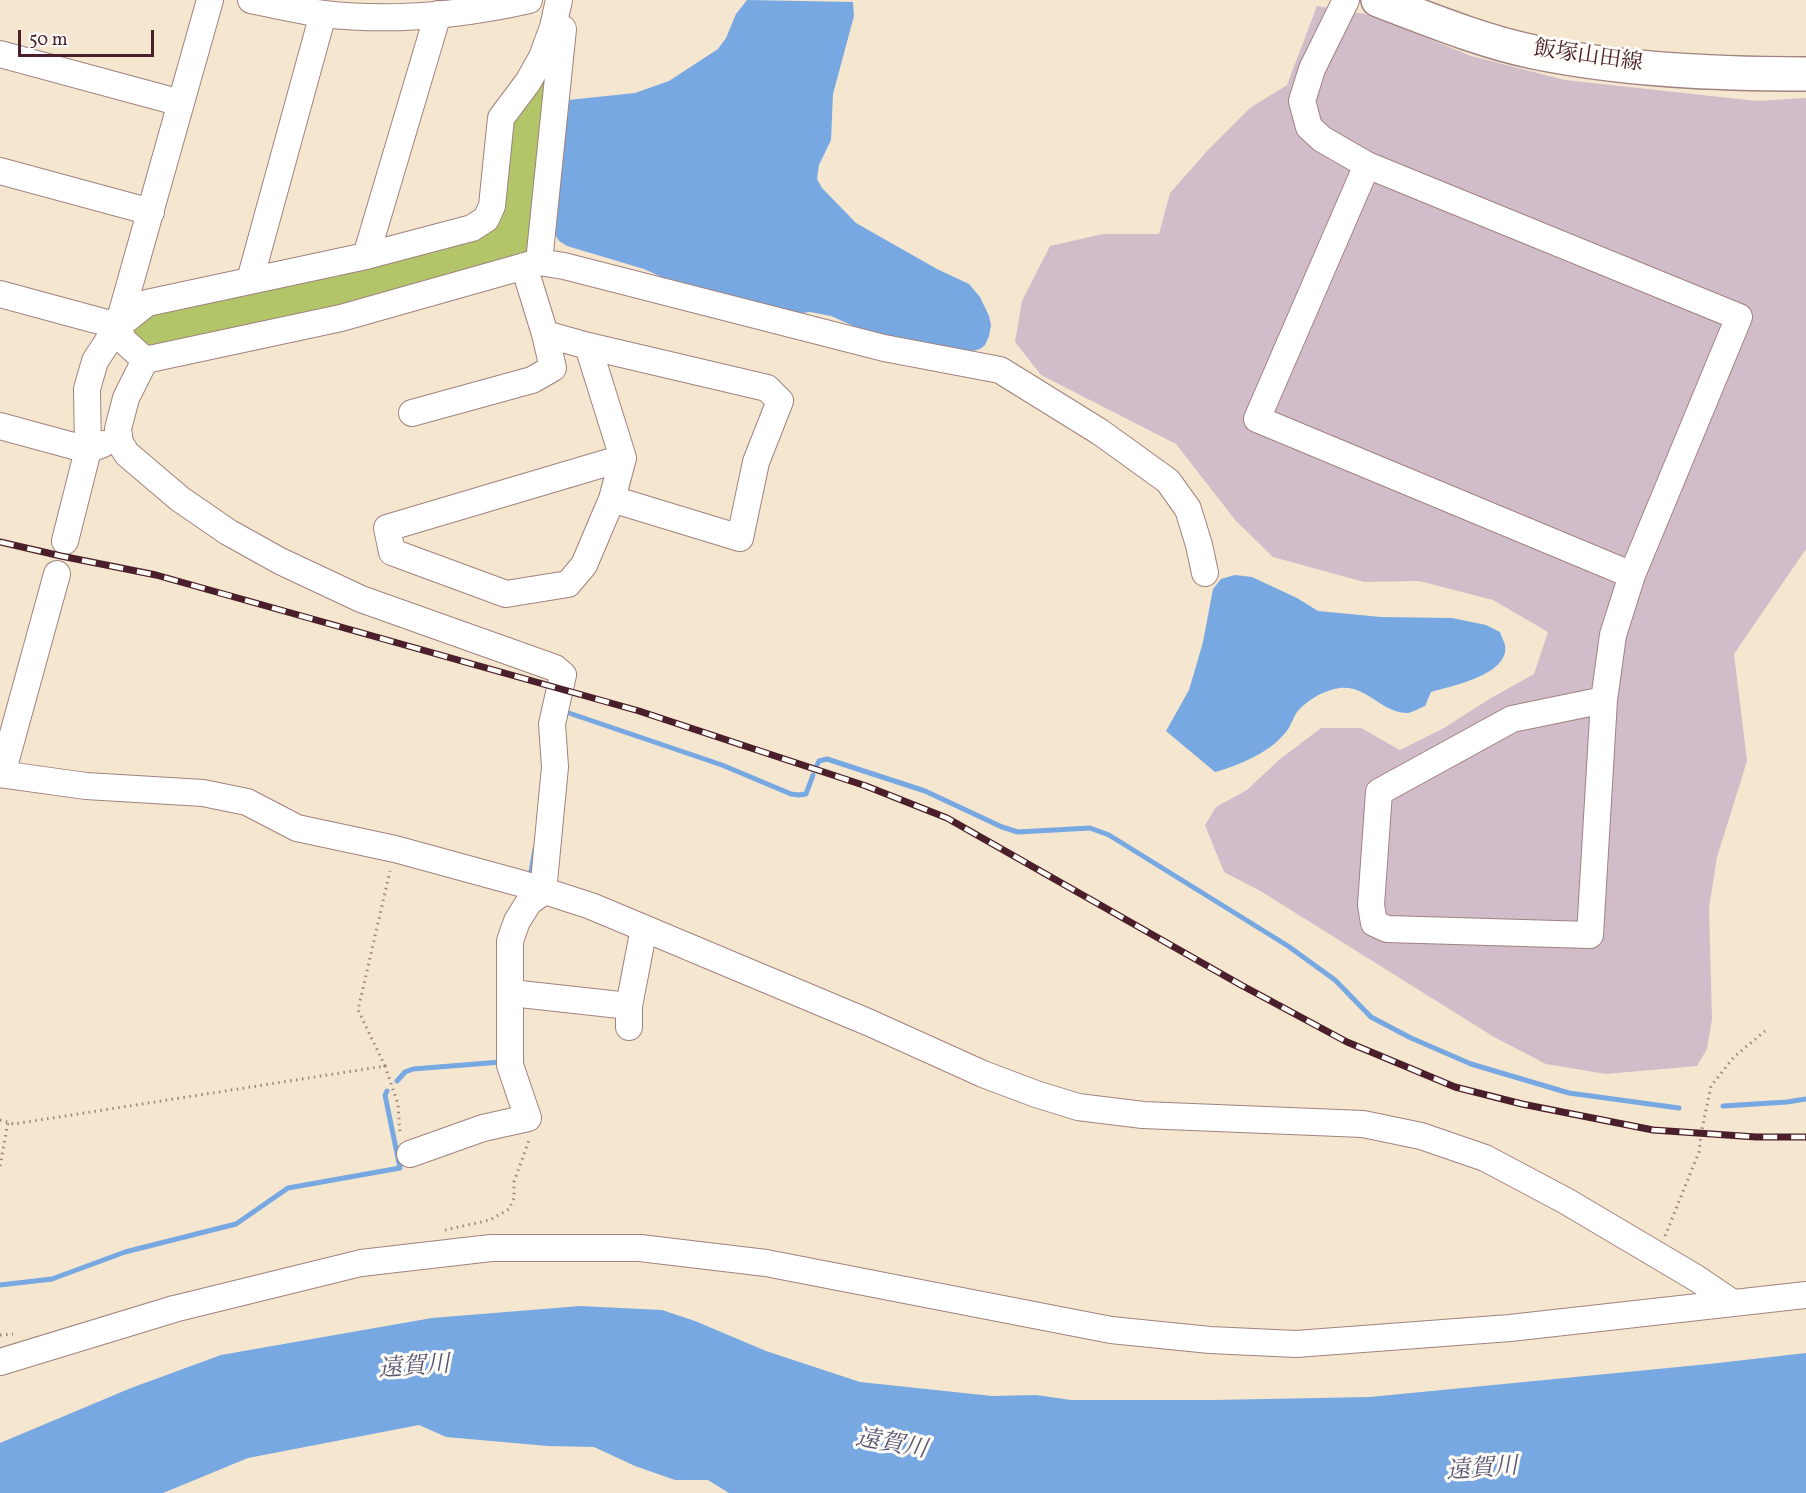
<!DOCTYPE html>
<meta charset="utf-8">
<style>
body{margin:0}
#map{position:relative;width:1806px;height:1493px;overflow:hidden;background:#f5e6d0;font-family:Vollkorn,serif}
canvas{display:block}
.scale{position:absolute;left:18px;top:30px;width:136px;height:27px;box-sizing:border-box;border:3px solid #4a1f2b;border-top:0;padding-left:8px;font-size:18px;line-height:21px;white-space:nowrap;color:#4a1f2b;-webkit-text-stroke:4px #fdfcf7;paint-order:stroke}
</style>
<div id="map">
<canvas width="1806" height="1493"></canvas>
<div class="scale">50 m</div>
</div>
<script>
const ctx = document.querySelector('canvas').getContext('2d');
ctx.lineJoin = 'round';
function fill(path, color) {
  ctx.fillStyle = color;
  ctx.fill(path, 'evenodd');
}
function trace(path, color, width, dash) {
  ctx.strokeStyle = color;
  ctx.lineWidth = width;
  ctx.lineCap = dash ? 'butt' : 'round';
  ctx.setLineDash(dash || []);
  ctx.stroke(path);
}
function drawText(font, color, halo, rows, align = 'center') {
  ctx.font = font + ' Vollkorn,"Noto Serif JP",serif';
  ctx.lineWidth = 6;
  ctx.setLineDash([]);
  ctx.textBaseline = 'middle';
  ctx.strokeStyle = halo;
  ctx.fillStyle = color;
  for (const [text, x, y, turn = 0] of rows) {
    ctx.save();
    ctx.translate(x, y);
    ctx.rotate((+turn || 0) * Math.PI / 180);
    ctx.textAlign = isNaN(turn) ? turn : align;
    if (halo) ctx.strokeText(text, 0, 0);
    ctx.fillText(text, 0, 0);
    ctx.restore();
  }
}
fill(new Path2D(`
 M1317 6 1371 15 1471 56 1565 80 1757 101 1806 98V549L1734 654 1747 761 1717 857 1709 908 1712 1019 1707 1049 1697 1066 1606 1074 1546 1064 1494 1037 1262 892 1224 872 1205 825 1216 807 1247 790 1279 760 1321 728H1361L1400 750 1444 728 1491 698 1534 674 1548 632 1493 600 1419 581 1364 582 1273 557 1236 521 1176 444 1041 375 1015 342 1022 301 1050 246 1103 234H1159L1170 193 1208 150 1250 108 1287 85Z`), '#d1bdca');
fill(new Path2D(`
 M539 74 549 75 533 248 523 260 382 299 154 349 143 346 130 328 136 318 484 230 506 122Z`), '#b2c568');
fill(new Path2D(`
 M747 0 853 2 854 16 833 94 831 140 819 165 817 179 822 188 856 223 937 269 969 284 980 297 989 316 991 325 989 336 985 345 980 349 966 353 880 338 831 316 810 312 795 314 677 284 644 269 567 246 559 241 554 233 568 100 635 93 669 81 718 49 726 38 736 14Z
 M1235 575 1252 577 1297 598 1318 611 1381 617 1452 618 1486 625 1500 632C1501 636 1504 641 1505 645 1510 675 1451 686 1431 692L1425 706C1420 708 1413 712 1408 713 1381 713 1367 685 1340 688 1324 690 1307 700 1297 712 1293 718 1291 726 1286 732 1269 753 1240 765 1215 772L1166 731 1189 690 1203 642 1213 589 1221 579Z
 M580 1306 662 1310 695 1321 766 1351 860 1382 992 1396 1036 1395 1071 1400H1213L1370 1397 1709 1364 1806 1353V1493H729L708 1480H675L635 1466 594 1447 548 1446 446 1437 419 1425 248 1458 163 1493H0V1443L131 1388 221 1355 432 1318Z`), '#77a8e2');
trace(new Path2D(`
 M563 711 722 765 791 794 799 795 806 794 813 775
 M817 765 819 761 827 759 925 791 1002 827 1018 832 1090 828 1109 835 1288 946 1335 980 1371 1017 1411 1038 1471 1064 1569 1093 1679 1108
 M530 878 535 849
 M397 1081 405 1072 413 1069 501 1062V1059
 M1723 1106 1787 1102 1806 1099
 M0 1285 52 1279 125 1252 236 1224 288 1188 400 1168 385 1095 387 1091`), '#77a8e2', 5);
const minor = new Path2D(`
 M251 0C275 5 299 11 324 14 392 22 462 15 529 0
 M1346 0 1312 69 1302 101 1309 127 1322 139 1367 165 1739 317 1632 575 1613 635 1604 700 1590 935 1387 929 1374 923 1371 905 1379 792 1512 719 1604 700
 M0 54 181 103
 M1367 165 1257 419 1632 575
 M0 171 151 212
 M366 256 438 14
 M539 262 563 29
 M524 266 545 334 588 346 623 458 612 499 584 565 568 584 506 594 392 552 387 528 623 458
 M250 280 323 14
 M0 294 118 326
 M588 346 767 388 780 401 756 462 740 538 612 499
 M145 360 123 340 118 326 210 0
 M412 413 532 380 553 368 545 334
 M0 426 88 450 103 444
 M65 541 88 450 87 389 95 361 118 326 147 303 366 256 472 228 486 219 492 206 501 118 528 82 542 57 553 27 559 0
 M0 774 86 786 203 793 247 802 297 828 395 849 523 884 591 906 870 1023 983 1074 1036 1094 1078 1107 1143 1115 1363 1124 1421 1136 1485 1158 1566 1201 1696 1278 1733 1303
 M2 774 57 574
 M511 993 629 1006
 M629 1027V1006L644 928
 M410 1154 483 1128 528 1118 510 1065V941L517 921 529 902 543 892 555 767 552 724 563 675 555 668 361 599 280 561 228 532 180 499 127 454 120 443 118 429 126 398 145 360 341 318 539 262 564 266 884 348 1000 370 1100 432 1168 481 1188 509 1199 545 1205 573
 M0 1362 174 1309 361 1263 491 1248H640L766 1263 1111 1330 1210 1340 1296 1344 1510 1328 1806 1295`);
const major = new Path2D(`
 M1378 0C1428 19 1481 41 1534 52 1622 70 1716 74 1806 74`);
trace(minor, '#a0827e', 28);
trace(major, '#a0827e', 36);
trace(new Path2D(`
 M385 1066 358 1010 390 871
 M0 1120 14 1124 385 1066 398 1104 400 1134
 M0 1166 8 1122
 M445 1230 490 1220 509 1209 514 1198V1182L529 1140
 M1665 1236 1699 1152 1701 1134 1711 1086 1734 1057 1765 1031
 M0 1335 13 1334`), '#a0827e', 3, [1.5, 4.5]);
trace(minor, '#fff', 26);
trace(major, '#fff', 33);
const rail = new Path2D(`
 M0 542 61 556 156 575 284 611 639 711 866 786 947 818 1241 985 1347 1042 1455 1087 1522 1104 1653 1130 1756 1137H1806`);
trace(rail, '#4a1f2b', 7);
trace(rail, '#fdfcf7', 4.5, [14]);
drawText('22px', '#4a1f2b', '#fdfcf7', [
 ["飯塚山田線",1588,58,8]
]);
drawText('italic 24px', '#5c5674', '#fdfcf7', [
 ["遠賀川",414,1369,-4],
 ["遠賀川",891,1446,10],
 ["遠賀川",1482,1471,-4]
]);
</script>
